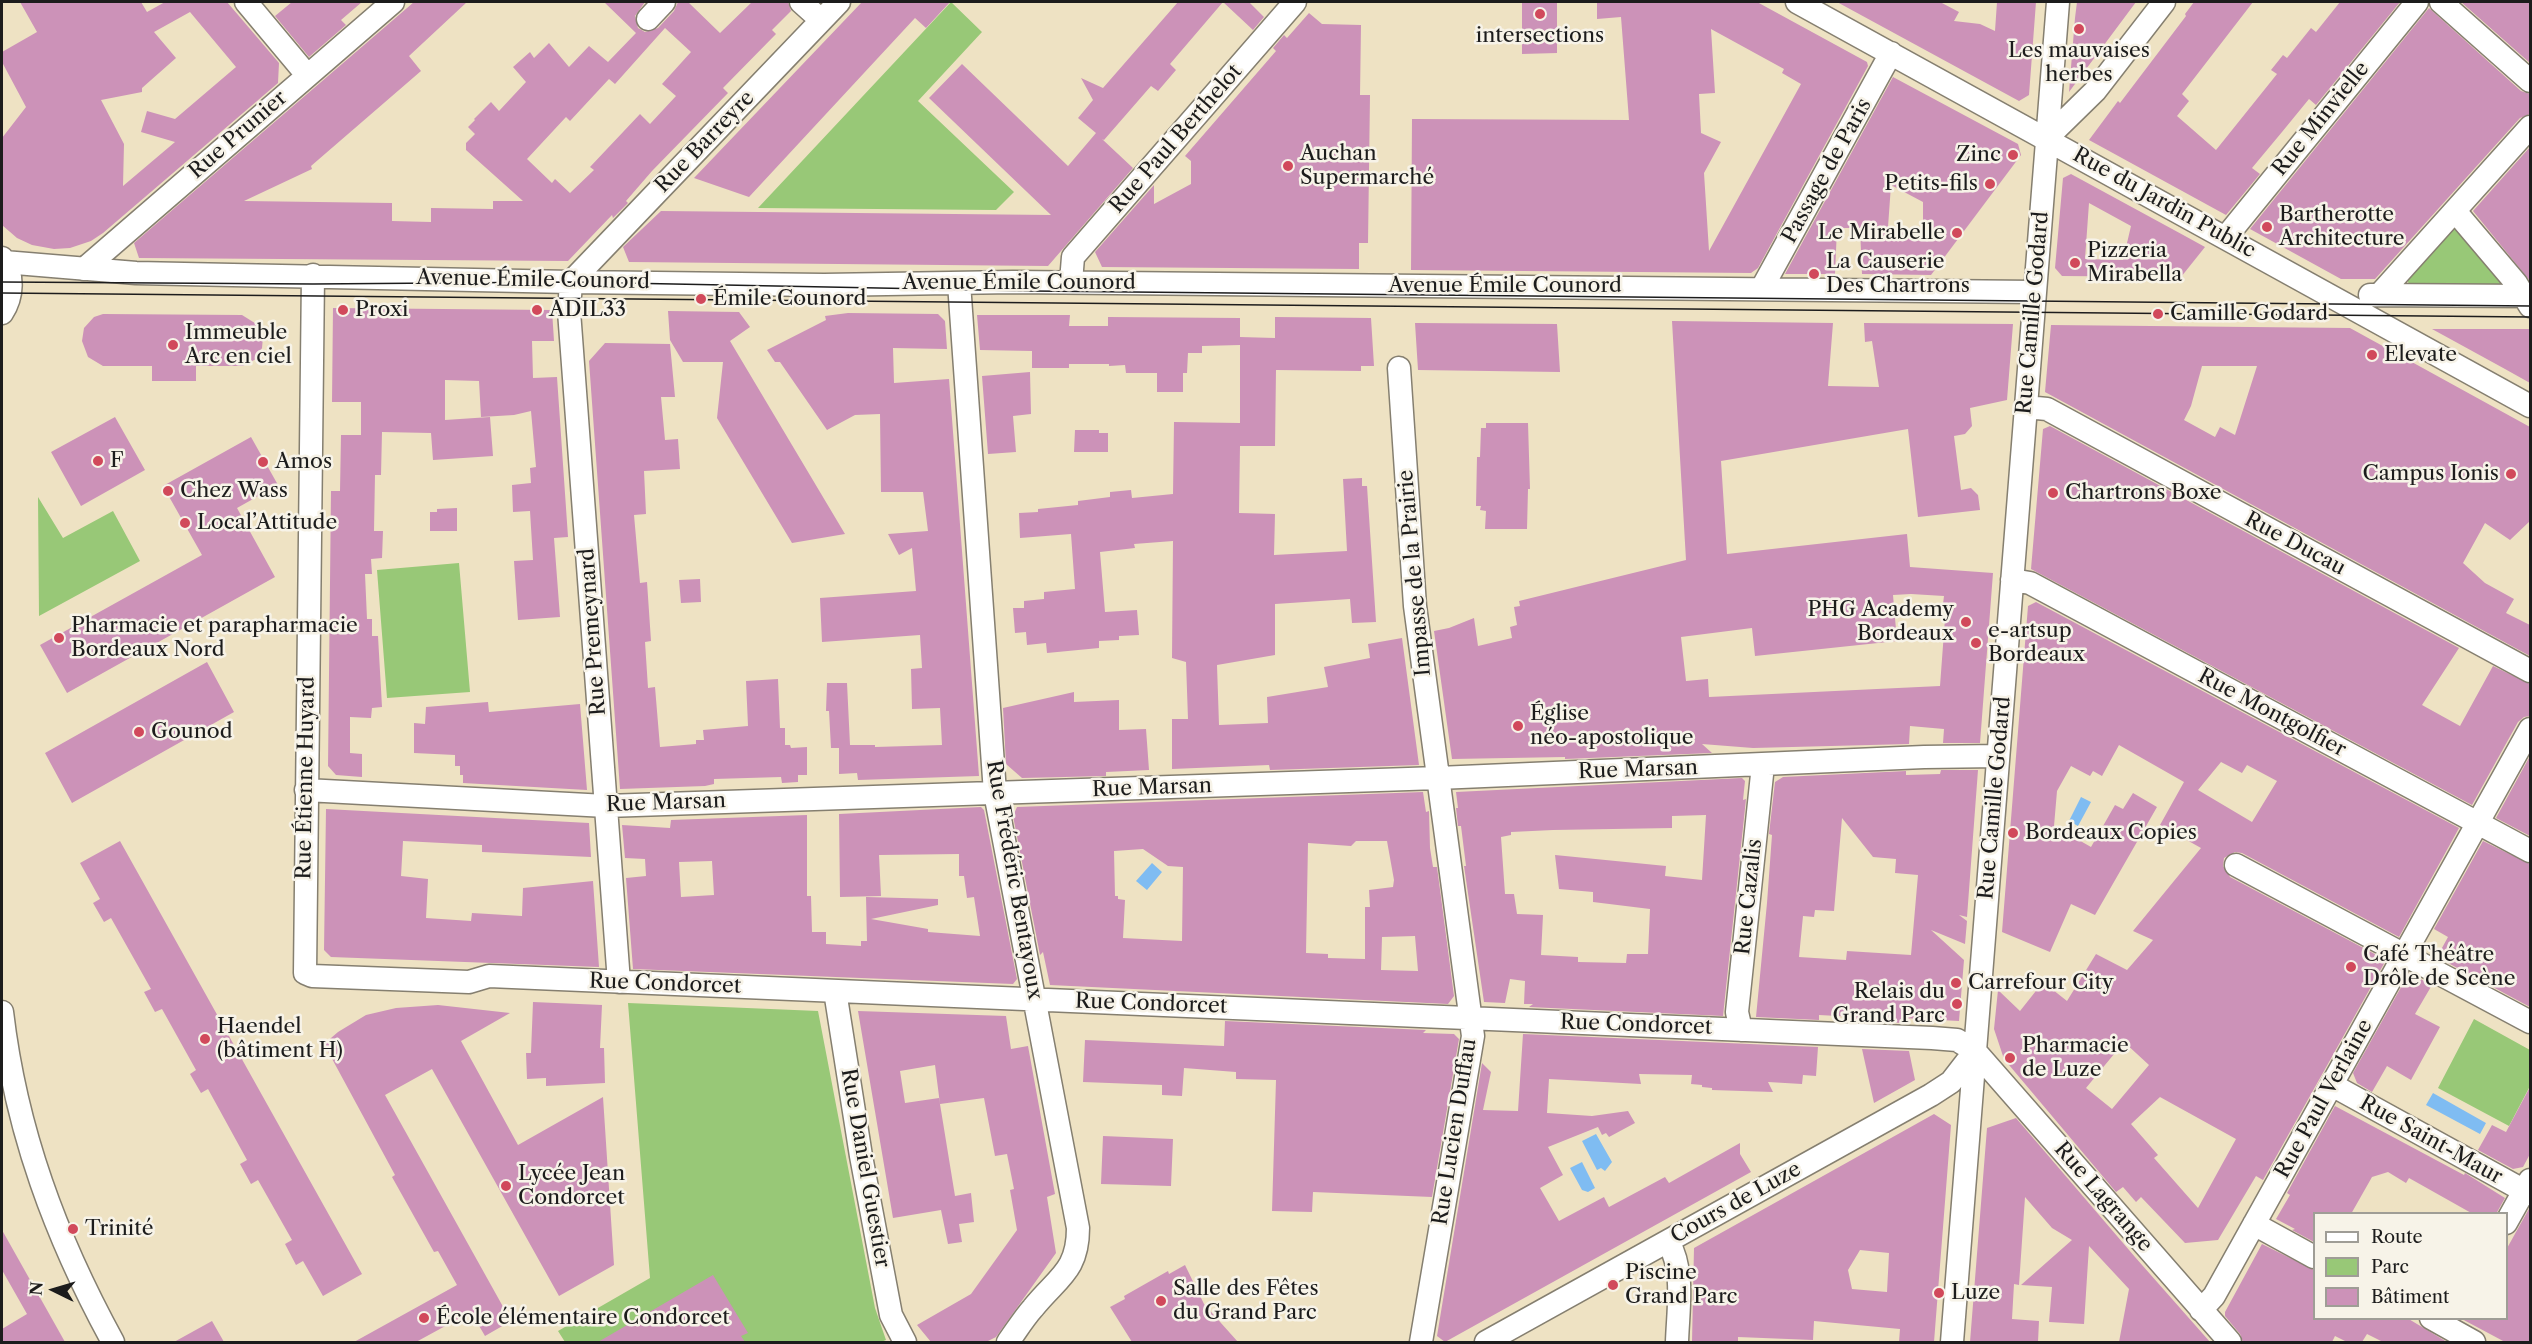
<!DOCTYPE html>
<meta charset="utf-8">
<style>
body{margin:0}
#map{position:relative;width:2532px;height:1344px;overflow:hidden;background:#eee2c3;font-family:"Libre Caslon Text",serif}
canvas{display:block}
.frame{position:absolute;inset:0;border:3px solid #1c1c1c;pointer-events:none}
.legend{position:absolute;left:2313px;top:1212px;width:195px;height:108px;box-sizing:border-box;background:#f7f3e8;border:2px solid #9f9d96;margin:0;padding:8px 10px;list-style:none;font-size:18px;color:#1c1c1c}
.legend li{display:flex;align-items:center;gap:12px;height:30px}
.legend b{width:30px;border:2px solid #9f9d96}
.north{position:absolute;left:24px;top:1260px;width:60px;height:60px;-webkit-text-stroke:4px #f7f3e8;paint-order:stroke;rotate:275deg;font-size:16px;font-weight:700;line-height:24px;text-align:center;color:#1c1c1c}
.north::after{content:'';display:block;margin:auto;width:21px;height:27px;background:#1c1c1c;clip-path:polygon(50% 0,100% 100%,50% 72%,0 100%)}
</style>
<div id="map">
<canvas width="2532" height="1344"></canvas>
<div class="frame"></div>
<ul class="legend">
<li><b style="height:8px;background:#fff"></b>Route</li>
<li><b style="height:16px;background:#98c877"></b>Parc</li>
<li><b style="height:16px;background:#cc92b8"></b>Bâtiment</li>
</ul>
<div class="north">N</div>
</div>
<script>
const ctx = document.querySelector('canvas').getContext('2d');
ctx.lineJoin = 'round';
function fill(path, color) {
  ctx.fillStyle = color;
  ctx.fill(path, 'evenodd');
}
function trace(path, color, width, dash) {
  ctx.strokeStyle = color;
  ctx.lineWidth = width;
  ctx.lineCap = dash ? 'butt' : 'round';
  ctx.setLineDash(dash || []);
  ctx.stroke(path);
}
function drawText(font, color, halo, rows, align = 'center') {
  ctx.font = font + ' "Libre Caslon Text",serif';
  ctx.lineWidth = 5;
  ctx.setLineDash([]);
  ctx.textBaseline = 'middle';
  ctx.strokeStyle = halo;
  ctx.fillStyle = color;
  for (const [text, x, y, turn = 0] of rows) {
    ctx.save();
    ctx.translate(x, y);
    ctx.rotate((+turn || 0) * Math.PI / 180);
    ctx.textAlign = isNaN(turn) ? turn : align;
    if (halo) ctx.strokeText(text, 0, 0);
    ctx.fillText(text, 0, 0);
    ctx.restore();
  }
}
fill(new Path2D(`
 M951 2 982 32 918 101 1014 192 996 210 758 208Z
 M2457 220 2511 287 2410 285 2408 282V275Z
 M38 497 63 538 113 511 140 561 39 616Z
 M459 563 470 692 387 698 377 570Z
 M628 1003 818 1011 875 1308 886 1340 881 1342H565L558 1331 650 1278Z
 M2474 1019 2530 1050V1086L2509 1126 2438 1088Z`), '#98c877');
fill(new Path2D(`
 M2081 797 2091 802 2078 826 2069 821Z
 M1152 863 1162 872 1147 890 1136 881Z
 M2433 1093 2486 1123 2480 1134 2426 1105Z
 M1596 1134 1612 1162 1605 1171 1601 1168 1597 1170 1582 1141Z
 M1582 1162 1595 1188 1588 1192 1582 1190 1570 1168Z`), '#7fbcf2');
fill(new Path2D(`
 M20 2H141L147 12 165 2H227L279 63 278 83 103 233 91 241 70 248 54 249 32 245 17 238 2 225V138L26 107 2 62V52L37 32ZM190 12 236 67 175 119 147 111 141 132 175 142 123 186 124 144 101 100 142 92V88L176 58 154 32Z
 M292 2H362L341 20 346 25 309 57 275 16Z
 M414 2H467L409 56 421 71 311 166 312 169 244 201 392 203V221L431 222V208L493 209V201H523L466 150V143L475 134 468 127 475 120 474 119 491 102 499 111 526 82 513 67 530 52 534 58 549 43 569 67 589 46 608 62 636 33 604 2H645L635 16 638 28 645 32 658 28 674 11 678 2H688L720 33 752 2H788L791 11 772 30 776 34 723 88 728 93 652 171 626 201 628 203 613 218 612 215 568 261 139 258 134 243ZM665 28 691 52 662 84 676 96 650 124 640 114 590 167 594 170 570 193 555 179 552 183 527 159 566 117 570 121 609 79 615 84Z
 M862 2H950L926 28 915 18 749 197 694 178Z
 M1178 2H1249L1264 17 1253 30 1223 2 1170 64 1176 70 1158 91 1151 86 1104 140 1102 139 1133 168 1048 266 629 262 623 247 661 211 1051 215 929 98 962 64 1068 166 1096 133 1078 118 1093 100 1081 78 1103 88Z
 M1522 2H1557V53L1522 54Z
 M1597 2H1757L1867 62 1868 66 1758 268 1751 273 1411 270 1412 119 1629 120 1621 17 1597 19ZM1711 29 1784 69 1782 73 1801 84 1709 251 1704 173 1721 142 1701 133 1699 94 1715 93Z
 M1837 2H1940L1959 12 1954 21 1980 24 1995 31 1997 2H2036L2029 95 2019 101Z
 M2077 2H2136L2069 92 2075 18Z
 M2194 2H2253L2182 94 2189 101 2177 116 2216 150 2277 74 2271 70 2283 55 2287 58 2311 28 2316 32 2340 2H2400L2316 105 2309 99 2282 132 2252 168 2260 174 2226 215 2089 140 2118 101 2120 103 2186 16 2185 14Z
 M2461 2H2530V63Z
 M2429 8 2521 91 2530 94V114L2520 118 2375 279H2341L2250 229Z
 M1309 13 1322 24 1361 25 1360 95H1370L1368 243H1359V269L1102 267 1095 252 1154 185V204L1191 184V161L1185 156 1276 51 1273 48 1284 35 1287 38Z
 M1893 77 2018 144 2021 155 1931 275 1862 274 1860 228H1837L1835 274H1785ZM1891 185 1923 202V230L1888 227Z
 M2530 147V281L2473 211Z
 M2071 174 2185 236 2205 247 2181 277 2062 276 2055 268 2063 178ZM2089 203 2131 226 2123 260 2085 259Z
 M333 308 552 310 554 341H532L533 378 557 377 568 537 554 538 560 617 518 620 514 561 533 560 530 511 513 512 512 485 531 483 530 468 536 467 531 411 514 415 481 417 479 381 445 380V420L490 417 493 456 433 460 431 433 382 432 381 475H375L374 531H383L382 558 371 559 372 574H365L367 619H372V636H378L382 707 372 708 371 718 350 717V753L362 754V777L336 775 328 766 331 491H340L341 435H361V402H332Z
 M668 311 739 312 750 327 730 341 845 534 792 543 717 418 723 362H683L670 340Z
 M848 313 938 314 945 321 947 349 893 348 894 383 949 379 979 776 858 780 857 773 839 774V748H831L829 711H826L827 683H847L850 745H875V747L942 745 940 708 912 709 911 669 922 668 920 635 822 642 820 598 916 591 912 548 899 555 888 534 928 531 923 492H881L880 414 855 415 827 430 780 362H775L767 350 826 320 825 316Z
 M103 314 242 315 258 325 263 337 262 348 256 359 243 366H196V381H152V366H103L88 357 82 341 84 328 94 317Z
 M977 315H1070L1069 326H1108V317L1240 318V337L1275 338V317L1371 318 1374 366H1361V371L1276 370 1275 446H1240L1239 513 1275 514 1274 555 1347 551 1343 479 1362 478V486H1367L1376 622 1352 623 1350 599 1275 604V655L1217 665 1219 725 1268 723 1267 697 1328 687 1324 667 1370 658 1368 644 1402 638 1419 765 1270 770 1269 765 1172 769V719H1188L1186 662 1172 658 1173 541 1134 544 1135 548 1100 552 1105 612 1137 610 1139 635 1119 636V640L1099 641V648L1047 653 1046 643 1027 645 1026 632 1015 633 1013 608H1024V601L1044 599V592L1075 589 1071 534 1020 538 1019 513 1038 512V509L1078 505V501L1110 497V492L1131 490 1132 498 1173 494 1174 422 1240 423V345L1202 346V353H1188L1187 373H1183V392H1157V373H1126L1125 365 1109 366V364H1069V368H1032V351L980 350Z
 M1672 321 1833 323 1828 386 1879 387 1872 341 1865 342 1864 323 2013 324 2007 400 1970 408 1972 426 1965 434 1954 436 1961 490 1971 488 1978 495 1980 510 1918 517 1908 429 1721 461 1727 554 1907 534 1910 567 1993 573 1980 743H1943L1944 729 1910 726 1909 744 1753 748 1702 744 1712 753 1565 759V757L1452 759 1434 631 1449 628 1474 618 1478 646 1512 638 1510 627 1517 625 1514 607 1520 606 1519 601 1686 560ZM1911 594 1944 596 1943 604 1946 605 1940 686 1709 697 1708 679 1686 681 1681 637 1752 628 1755 656 1897 641 1893 595Z
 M1415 323 1557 324 1560 372 1418 370Z
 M2051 325 2350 328 2530 427V521L2510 540 2485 523 2463 563 2485 583 2514 599 2506 613 2530 625V656L2045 392ZM2202 366H2257L2235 435 2220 427 2215 437 2184 420 2191 406Z
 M2432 329H2530V383L2505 369Z
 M605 343 670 344 675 397H661L665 440 678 439 680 469 644 471 646 514 634 515 640 583 647 582 651 641 645 642 648 688 655 687 660 747 696 744V740H704L703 730 748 726 746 681 778 679 780 728H785V745H790L791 748 807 747V775H798V782L782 783 781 777 714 779V784L705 786 620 789 589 361Z
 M1030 372 1031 414 1013 416 1016 452 988 454 982 376Z
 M115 417 145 470 81 506 51 452Z
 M1486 423H1528L1530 489H1528L1527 529H1485L1486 511 1480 510 1481 506H1476L1477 457H1480L1481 428H1486Z
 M2050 426 2459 648 2422 705 2460 726 2493 666 2530 684V716L2524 717 2518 722 2472 805 2031 569 2043 429Z
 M1075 430H1099V433H1108V452H1074Z
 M251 437 278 485 237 508 275 577 67 693 40 645 202 555 163 486Z
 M457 508V531H430V512H437V509Z
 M700 579 701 602 681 603 679 580Z
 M2036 602 2459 828 2399 937 2242 853 2235 852 2224 858 2223 866 2230 877 2386 960 2263 1180 2256 1176 2218 1240 2185 1243 2141 1197 2136 1202 2123 1187 2116 1192 2004 1059 1994 1029 1998 990 2020 1011 2043 982 2067 1001 2096 954 2127 970 2153 940 2133 931 2201 848 2160 825 2184 782 2119 745 2102 776 2093 771 2090 776 2071 766 2057 791 2054 826 2091 847 2115 805 2123 809 2133 793 2157 807 2095 915 2071 904 2050 952 2002 932 2028 606ZM2221 762 2242 773 2247 765 2277 781 2252 822 2198 790ZM2124 1042 2149 1065 2112 1109 2086 1088ZM2160 1097 2236 1139 2198 1208 2154 1158 2158 1155 2131 1124Z
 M207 662 234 712 72 803 45 753Z
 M1074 692V702L1119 700V730L1146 729 1149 770 1106 772V776L1022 778 1006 764 1003 708Z
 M488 702 489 712 580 704 587 790 463 783V775H460V766H455V755L414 753V723L425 724 426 707Z
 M2530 756V836L2496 818Z
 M1941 770H1978L1967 917 1959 915 1967 921 1965 944 1931 930 1964 960 1959 1021 1902 1018 1903 1023 1857 1021 1856 1017 1819 1015V1020L1756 1017 1767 903 1772 835 1769 834 1775 782 1783 777 1906 771V775L1940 774ZM1842 818 1873 857 1896 859 1895 873 1918 875 1911 955 1847 951 1846 960 1799 957 1803 916 1814 917 1815 910 1834 911Z
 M1742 778 1745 781 1743 800 1746 799 1723 1016 1529 1007 1533 1004H1524L1525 981 1510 979 1505 1003 1484 1002 1464 866H1466L1461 826H1458L1456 808H1458L1456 792ZM1706 815 1702 880 1665 876 1666 866 1555 855 1559 889 1593 892V902L1650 909 1648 954H1627L1626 963 1578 962V957L1541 955 1543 915 1517 914 1514 894H1505L1501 837 1511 835V832L1553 830 1672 828V816Z
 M1423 792 1426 812 1429 811 1430 848 1433 867H1437L1454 996 1448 1004 1050 985 1043 952 1040 955 1013 816 1017 807ZM1356 841H1387L1394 880 1393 887 1369 890 1370 907H1365V959L1328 958V954L1306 953 1308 843 1351 846ZM1143 849 1168 866 1183 867 1182 941 1123 938 1125 900 1118 899V896H1115L1114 851ZM1415 936 1418 971 1381 970 1382 937Z
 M981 807 984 810 1017 979 1013 984 633 969 626 878 646 876 645 859 625 858 622 825 670 828 671 820 807 815V896H811L812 932H826V944L861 946V941H867L866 897 938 899V905L871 919 928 929V932L980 936 974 897 967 898 964 876H959V854L879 855 881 896 840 897 839 814ZM712 861 714 895 681 897 679 862Z
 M326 809 589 823 591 857 482 852V845L403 841 401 876 428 879 426 918 471 921 472 913 522 916 523 888 593 881 599 967 331 957 324 950Z
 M120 841 362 1274 323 1296 303 1261 296 1265 285 1244 292 1240 258 1180 251 1184 240 1164 247 1160 208 1089 201 1093 190 1074 196 1070 162 1009 155 1012 144 992 151 989 111 918 104 922 93 903 100 899 80 863Z
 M2483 841 2530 864V1007L2437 957 2448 937 2434 929Z
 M2409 973 2432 985 2415 1014 2440 1027 2411 1080 2387 1066 2372 1092 2357 1083 2353 1073Z
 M533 1002 602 1005 600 1048H604L605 1083 546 1086V1078L527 1079 526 1053H531Z
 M438 1005 510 1013 461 1041 518 1145 603 1097 614 1265 559 1296 432 1069 385 1095 511 1321 485 1336 471 1312 416 1342H354L457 1285 438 1251 434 1252 392 1177 395 1175 324 1044 338 1032 366 1015 396 1008Z
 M858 1011 1006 1016 1011 1049 1028 1046 1055 1194 1047 1197 1056 1253 996 1337 986 1342H931L917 1325 971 1294 1017 1230 1010 1190 1014 1189 1007 1154 995 1156 984 1098 940 1104 935 1065 900 1071 905 1103 939 1098 955 1196 971 1193 974 1222 959 1224 962 1242 948 1244 941 1210 893 1218Z
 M1225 1021 1426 1030 1423 1033 1454 1034 1459 1039 1432 1197 1313 1192 1312 1212 1272 1211 1276 1080 1236 1079V1072L1184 1068 1182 1096 1162 1095V1085L1083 1082 1085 1040 1224 1046Z
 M1523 1034 1818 1047 1816 1076 1803 1075 1802 1084 1768 1082 1773 1092 1712 1090V1088L1702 1087V1085L1691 1084 1692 1075 1639 1074 1641 1084 1549 1079 1547 1113 1592 1116 1628 1111 1635 1123 1609 1137 1606 1133 1602 1135 1598 1127 1548 1147 1563 1175 1540 1188 1559 1221 1604 1197 1609 1207 1665 1177 1669 1183 1740 1143V1154L1751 1172 1445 1342 1437 1336 1482 1063 1491 1072 1483 1110 1518 1111Z
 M1862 1049 1909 1051 1915 1080 1874 1103Z
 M2530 1087V1154L2523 1167 2513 1169 2478 1150 2492 1125 2506 1132Z
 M2335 1106 2464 1175 2465 1173 2505 1198 2496 1214H2473L2409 1178 2406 1183 2388 1172 2372 1177 2351 1214H2314V1242L2292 1230 2295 1229 2276 1219 2290 1195 2287 1193Z
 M1934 1114 1951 1125 1934 1342H1899L1900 1329 1814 1321 1813 1340 1738 1337V1342H1692L1694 1248ZM1860 1250 1889 1253 1887 1292 1852 1289 1848 1270Z
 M2016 1118 2135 1257 2210 1342H2119L2129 1289 2089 1246 2084 1324 2049 1322 2052 1287 2021 1285 2072 1240 2052 1228 2025 1197 2019 1285 2014 1284 2012 1319 2039 1321 2038 1342H1970L1987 1128Z
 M1103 1136 1173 1139 1171 1186 1101 1184Z
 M2530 1207V1342H2505L2460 1318H2506V1250Z
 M2 1230 65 1342H2V1329L27 1314 2 1270Z
 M2262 1244 2314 1270V1318H2407L2447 1342H2383L2367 1334 2362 1342H2347L2335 1336 2332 1342H2243L2240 1334 2225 1316V1312Z
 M1185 1265 1204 1304 1238 1342H1132L1110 1307 1125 1299 1124 1296 1168 1271 1169 1274Z
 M713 1275 748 1333 741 1336 745 1342H598Z
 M212 1321 224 1342H174Z`), '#cc92b8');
const minor = new Path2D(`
 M246 2 307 75
 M801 2 821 20
 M1797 2 2530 406
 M2441 2 2530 81
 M648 19 664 2
 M2047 138 2095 91 2164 2
 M2455 211 2516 283 2530 306
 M2226 237 2417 2
 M2 258C14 275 13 296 2 313
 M4 262 136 273 571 282 824 285 1013 282 2035 292
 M84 269 393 2
 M313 275 305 973 312 976 469 982 489 976 1932 1038 1957 1040 1975 1051 2230 1342
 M571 282 569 311 619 982
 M571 282 839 2
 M1071 282 1073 257 1295 2
 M959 283 995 793 1078 1228C1078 1271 1058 1277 1033 1308 1024 1318 1016 1331 1008 1342
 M1762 288 1891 53
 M2370 295 2530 296
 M2379 295 2530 127
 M1399 368 1415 606 1473 1036 1421 1342
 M2026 407 2047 409 2530 671
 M2012 580 2030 583 2530 851
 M306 790 606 806 1438 778 1924 757 1998 756
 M2236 865 2530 1022
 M835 991 861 1156 891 1315 905 1342
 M2 1012C16 1131 56 1238 113 1342
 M1741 1030 1737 1012 1763 765
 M2332 1085 2530 1194
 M2506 1223 2530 1180
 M2254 1224 2314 1257
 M1668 1241C1685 1271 1678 1309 1677 1342
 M2201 1310 2214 1296 2530 729
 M2431 1318 2474 1342
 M1486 1342 1931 1095 1951 1082 1975 1051
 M1952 1342 2058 2`);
trace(minor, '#857f70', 25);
trace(minor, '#fff', 22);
trace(new Path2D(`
 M2 282 313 284 571 282 1032 291 2530 306
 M2 293 2530 317`), '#1c1c1c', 1.5);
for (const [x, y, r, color] of [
 [1540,14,6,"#d1495b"],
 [2079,29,6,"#d1495b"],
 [2013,155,6,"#d1495b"],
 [1288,166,6,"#d1495b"],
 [1990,184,6,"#d1495b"],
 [2267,227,6,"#d1495b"],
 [1957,233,6,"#d1495b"],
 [2075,263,6,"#d1495b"],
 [1814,274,6,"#d1495b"],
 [701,299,6,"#d1495b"],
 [343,310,6,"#d1495b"],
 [537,310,6,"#d1495b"],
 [2158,314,6,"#d1495b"],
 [173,345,6,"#d1495b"],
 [2372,355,6,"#d1495b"],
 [98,461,6,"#d1495b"],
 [263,462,6,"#d1495b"],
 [2511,474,6,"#d1495b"],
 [168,491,6,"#d1495b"],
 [2053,493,6,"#d1495b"],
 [185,523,6,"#d1495b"],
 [1966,622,6,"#d1495b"],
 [59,638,6,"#d1495b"],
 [1976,643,6,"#d1495b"],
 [1518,726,6,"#d1495b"],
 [139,732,6,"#d1495b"],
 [2013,833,6,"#d1495b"],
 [2351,967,6,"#d1495b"],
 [1956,983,6,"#d1495b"],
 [1957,1004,6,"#d1495b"],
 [205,1039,6,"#d1495b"],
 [2010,1058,6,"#d1495b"],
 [506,1186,6,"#d1495b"],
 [73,1229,6,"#d1495b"],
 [1613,1285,6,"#d1495b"],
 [1939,1293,6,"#d1495b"],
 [1161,1301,6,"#d1495b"],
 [424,1318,6,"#d1495b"]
]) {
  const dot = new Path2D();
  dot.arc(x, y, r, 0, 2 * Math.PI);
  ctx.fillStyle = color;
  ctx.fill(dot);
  trace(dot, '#f7f3e8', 2);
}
drawText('21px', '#1c1c1c', '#f7f3e8', [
 ["intersections",1540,36,"center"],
 ["Les mauvaises",2079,51,"center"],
 ["herbes",2079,75,"center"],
 ["Auchan",1300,154],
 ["Supermarché",1300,178],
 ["Zinc",2001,155,"right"],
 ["Petits-fils",1978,184,"right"],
 ["Bartherotte",2279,215],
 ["Architecture",2279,239],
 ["Le Mirabelle",1945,233,"right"],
 ["Pizzeria",2087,251],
 ["Mirabella",2087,275],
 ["La Causerie",1826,262],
 ["Des Chartrons",1826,286],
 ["Émile Counord",713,299],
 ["Proxi",355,310],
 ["ADIL33",549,310],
 ["Camille Godard",2170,314],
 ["Immeuble",185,333],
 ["Arc en ciel",185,357],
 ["Elevate",2384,355],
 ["F",110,461],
 ["Amos",275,462],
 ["Campus Ionis",2499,474,"right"],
 ["Chez Wass",180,491],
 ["Chartrons Boxe",2065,493],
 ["Local’Attitude",197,523],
 ["PHG Academy",1954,610,"right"],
 ["Bordeaux",1954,634,"right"],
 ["Pharmacie et parapharmacie",71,626],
 ["Bordeaux Nord",71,650],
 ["e-artsup",1988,631],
 ["Bordeaux",1988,655],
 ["Église",1530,714],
 ["néo-apostolique",1530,738],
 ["Gounod",151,732],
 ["Bordeaux Copies",2025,833],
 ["Café Théâtre",2363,955],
 ["Drôle de Scène",2363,979],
 ["Carrefour City",1968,983],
 ["Relais du",1945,992,"right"],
 ["Grand Parc",1945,1016,"right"],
 ["Haendel",217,1027],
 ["(bâtiment H)",217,1051],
 ["Pharmacie",2022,1046],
 ["de Luze",2022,1070],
 ["Lycée Jean",518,1174],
 ["Condorcet",518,1198],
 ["Trinité",85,1229],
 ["Piscine",1625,1273],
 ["Grand Parc",1625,1297],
 ["Salle des Fêtes",1173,1289],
 ["du Grand Parc",1173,1313],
 ["Luze",1951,1293],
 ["École élémentaire Condorcet",436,1318]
], 'left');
drawText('21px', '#1c1c1c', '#f7f3e8', [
 ["Rue Minvielle",2321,119,-51],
 ["Rue Prunier",238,135,-41],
 ["Rue Paul Berthelot",1176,139,-49],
 ["Rue Barreyre",705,142,-46],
 ["Passage de Paris",1827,171,-61],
 ["Rue du Jardin Public",2164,203,29],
 ["Avenue Émile Counord",533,280,1],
 ["Avenue Émile Counord",1019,283],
 ["Avenue Émile Counord",1505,286],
 ["Rue Camille Godard",2033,313,-85],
 ["Rue Ducau",2295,544,28],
 ["Impasse de la Prairie",1415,573,-95],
 ["Rue Premeynard",593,632,-94],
 ["Rue Montgolfier",2272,713,28],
 ["Rue Marsan",1638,770,-2],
 ["Rue Étienne Huyard",306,778,-89],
 ["Rue Marsan",1152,788,-2],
 ["Rue Camille Godard",1995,798,-85],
 ["Rue Marsan",666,803,-2],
 ["Rue Frédéric Bentayoux",1014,880,80],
 ["Rue Cazalis",1749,897,-84],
 ["Rue Condorcet",665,984,2],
 ["Rue Condorcet",1151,1004,2],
 ["Rue Condorcet",1636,1025,2],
 ["Rue Paul Verlaine",2324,1099,-61],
 ["Rue Lucien Duffau",1455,1132,-81],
 ["Rue Saint-Maur",2431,1140,29],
 ["Rue Daniel Guestier",865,1168,80],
 ["Rue Lagrange",2103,1197,49],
 ["Cours de Luze",1736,1203,-29]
]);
</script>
